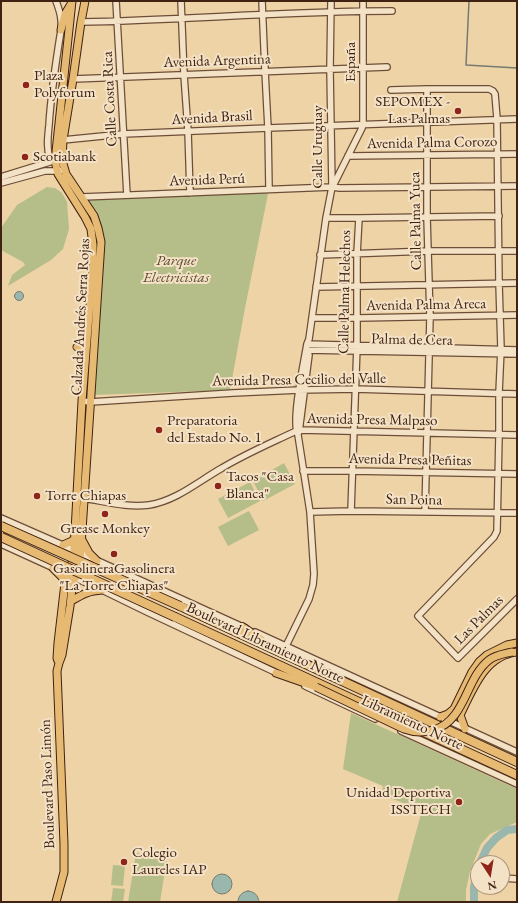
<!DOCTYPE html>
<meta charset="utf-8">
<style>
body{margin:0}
#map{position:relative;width:518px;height:903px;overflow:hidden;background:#eed3a7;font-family:"EB Garamond",serif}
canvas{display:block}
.frame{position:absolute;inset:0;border:2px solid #402213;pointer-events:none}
.north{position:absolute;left:470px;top:855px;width:40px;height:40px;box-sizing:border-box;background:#f4e2c6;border:1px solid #ac957e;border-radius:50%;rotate:168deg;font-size:11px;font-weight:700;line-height:16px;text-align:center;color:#402213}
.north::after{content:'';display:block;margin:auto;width:14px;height:18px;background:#8f2418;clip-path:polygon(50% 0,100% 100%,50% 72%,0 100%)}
</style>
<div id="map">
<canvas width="518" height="903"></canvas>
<div class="frame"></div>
<div class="north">N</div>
</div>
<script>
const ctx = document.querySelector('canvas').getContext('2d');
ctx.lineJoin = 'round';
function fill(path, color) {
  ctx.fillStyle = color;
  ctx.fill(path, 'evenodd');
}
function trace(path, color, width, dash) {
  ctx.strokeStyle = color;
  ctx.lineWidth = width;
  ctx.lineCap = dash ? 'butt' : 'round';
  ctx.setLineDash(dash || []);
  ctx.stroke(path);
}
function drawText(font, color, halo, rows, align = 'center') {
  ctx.font = font + ' "EB Garamond",serif';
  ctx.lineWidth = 4;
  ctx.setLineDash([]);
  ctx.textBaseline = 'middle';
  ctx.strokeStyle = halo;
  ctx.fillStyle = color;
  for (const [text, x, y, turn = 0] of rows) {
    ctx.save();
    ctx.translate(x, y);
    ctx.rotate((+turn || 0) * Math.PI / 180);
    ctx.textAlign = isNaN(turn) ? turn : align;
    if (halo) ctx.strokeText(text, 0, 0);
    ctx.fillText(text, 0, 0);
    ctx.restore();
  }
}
fill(new Path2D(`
 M47 187 55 188 62 193 67 202 69 229 63 249 51 260 8 286 12 275 25 265 23 262 1 250V228L17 205Z
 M269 189 245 308 230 390 94 395 104 235 96 215 87 199Z
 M284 463 295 484 263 501 253 481Z
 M250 482 260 501 228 518 218 499Z
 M249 511 259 530 228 546 218 527Z
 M351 713 517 789V822L490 834 481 844 470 871 466 890V902H397L422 810 382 795 383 786 343 769Z
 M136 853 167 858 160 902H128Z
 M113 865 125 866 123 886 111 885Z
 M113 888 125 889 123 902H111Z`), '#b5bd89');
const water = new Path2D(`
 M14.5 296a4.5 4.5 0 1 1 9 0a4.5 4.5 0 1 1-9 0Z
 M212 884a10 10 0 1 1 20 0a10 10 0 1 1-20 0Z
 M248 891C255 892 258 895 259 902H238C238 896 242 892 248 891Z`);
fill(water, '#9ab7ae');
trace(water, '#767b70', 1);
trace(new Path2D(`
 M469 1 466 65 517 68`), '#767b70', 1.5);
trace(new Path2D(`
 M480 863 487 848 496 838 507 830 517 829
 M474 902V887L478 870`), '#9ab7ae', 8);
const minor = new Path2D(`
 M116 1 127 195
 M181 1 184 75 188 131 190 193
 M262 1 265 71 268 128 269 189
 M81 22C185 20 288 11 392 11
 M73 79 387 67
 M391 90 427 89H489L493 91 495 94 497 119 499 283 501 349 499 393V435L497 531 494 537 418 616 458 658 517 599
 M63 140 123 134 268 128 517 119
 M348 156 517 154
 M55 161 50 158C46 148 48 136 49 125 51 93 56 61 61 30 62 18 60 12 56 1
 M1 177 56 160
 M1 183 45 171H57L65 170
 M333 186 362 128 363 124V1
 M82 197 332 187 340 188 517 186
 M326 218H359L499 216
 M320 255 429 251H517
 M316 287 517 283
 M312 318H358L517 315
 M307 344 517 350
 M306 350 517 354
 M82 401 90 402 233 393 299 390 355 389 517 394
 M299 432 309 355
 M303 471H352L517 474
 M82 498C104 501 126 508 149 505 176 501 199 481 222 468 245 454 271 443 296 431L300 430 517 435
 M351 511 357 346V254L359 218
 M310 512 351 511 517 513
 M425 512 430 317 427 217V89
 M1 518 74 550 245 628
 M1 544 102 590 145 611 279 674
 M255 632 517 752
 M286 646 309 599 313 585 314 574 310 512 298 435C291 421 304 362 307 344L309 339 326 218 332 187 330 69 331 1
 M305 686 375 719
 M401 731 517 784
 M503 878 517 879`);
const major = new Path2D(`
 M61 30 65 14 71 4
 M77 347C82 350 81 354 81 359
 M82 540 89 553 97 561
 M63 545 72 541 75 538
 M53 568 62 577 65 583
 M71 601C83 594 88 591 102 590
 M58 661 57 658 58 643 65 583 71 569 74 550 82 401 93 266V245L91 229 85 217 58 174 55 161 72 1
 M276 673 316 687
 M440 717 448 714 454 709 472 672 479 662 487 655 507 645 517 643
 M465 729 460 715C473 689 485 655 517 652
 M56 902 64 872V844L57 671 59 663 62 655 70 606 72 588 80 561 101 242 98 228 94 216 66 174 62 160 63 140 73 79 81 22 85 1`);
const highway = new Path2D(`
 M180 606 517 762
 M175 617 517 775
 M242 627 261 640`);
trace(minor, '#6c4e38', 8);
trace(major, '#402213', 9);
trace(highway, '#402213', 10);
trace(minor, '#f4e2c6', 5.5);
trace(major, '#e7ba74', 7);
trace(highway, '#e7ba74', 8);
const majorBridge = new Path2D(`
 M316 687 404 729C415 733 423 733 434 730 466 720 465 679 489 660 495 655 504 654 512 652`);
const highwayBridge = new Path2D(`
 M1 526 180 606
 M1 537 175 617`);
trace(majorBridge, '#402213', 9, []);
trace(highwayBridge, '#402213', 10, []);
trace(majorBridge, '#e7ba74', 7);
trace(highwayBridge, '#e7ba74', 8);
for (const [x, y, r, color] of [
 [26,85,4,"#8f2418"],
 [458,111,4,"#8f2418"],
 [25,157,4,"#8f2418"],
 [159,430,4,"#8f2418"],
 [218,486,4,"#8f2418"],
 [37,496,4,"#8f2418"],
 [105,514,4,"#8f2418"],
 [114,554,4,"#8f2418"],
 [459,802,4,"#8f2418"],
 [124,862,4,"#8f2418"]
]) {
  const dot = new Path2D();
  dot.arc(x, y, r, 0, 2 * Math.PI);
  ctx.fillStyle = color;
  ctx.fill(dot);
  trace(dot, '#f4e2c6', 1.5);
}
drawText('15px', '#402213', '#f4e2c6', [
 ["Avenida Argentina",217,61,-2],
 ["España",351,62,-90],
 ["Calle Costa Rica",110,99,-93],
 ["Avenida Brasil",212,118,-3],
 ["Avenida Palma Corozo",432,143,-1],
 ["Calle Uruguay",318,147,-90],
 ["Avenida Perú",207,180,-2],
 ["Calle Palma Yuca",416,221,-91],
 ["Calle Palma Helechos",345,292,-89],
 ["Avenida Palma Areca",426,305,-1],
 ["Calzada Andrés Serra Rojas",81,317,-87],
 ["Palma de Cera",412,340,1],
 ["Avenida Presa Cecilio del Valle",299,380,-1],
 ["Avenida Presa Malpaso",372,420,1],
 ["Avenida Presa Peñitas",410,460,1],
 ["San Poina",414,500,1],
 ["Las Palmas",479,620,-45],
 ["Boulevard Libramiento Norte",265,643,25],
 ["Libramiento Norte",412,723,25],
 ["Boulevard Paso Limón",48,784,-92]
]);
drawText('15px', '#402213', '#f4e2c6', [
 ["Plaza",34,76],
 ["Polyforum",34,93],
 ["SEPOMEX -",450,102,"right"],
 ["Las Palmas",450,119,"right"],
 ["Scotiabank",33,157],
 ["Preparatoria",167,421],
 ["del Estado No. 1",167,438],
 ["Tacos \"Casa",226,477],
 ["Blanca\"",226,494],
 ["Torre Chiapas",45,496],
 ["Grease Monkey",105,529,"center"],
 ["GasolineraGasolinera",114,569,"center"],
 ["\"La Torre Chiapas\"",114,586,"center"],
 ["Unidad Deportiva",451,793,"right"],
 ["ISSTECH",451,810,"right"],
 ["Colegio",132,853],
 ["Laureles IAP",132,870]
], 'left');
drawText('italic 15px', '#5d4930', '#f4e2c6', [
 ["Parque",176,261],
 ["Electricistas",176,278]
]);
</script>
